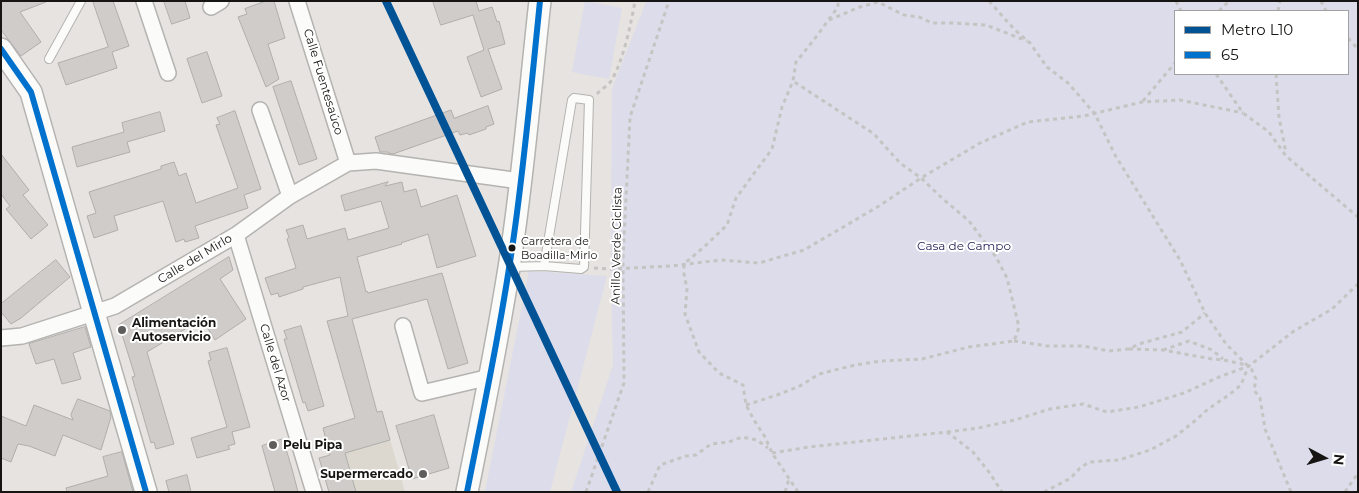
<!DOCTYPE html>
<meta charset="utf-8">
<style>
body{margin:0}
#map{position:relative;width:1359px;height:493px;overflow:hidden;background:#e6e3e0;font-family:Montserrat,sans-serif}
canvas{display:block}
.frame{position:absolute;inset:0;border:2px solid #161513;pointer-events:none}
.legend{position:absolute;left:1174px;top:10px;width:175px;height:65px;box-sizing:border-box;background:#fff;border:1px solid #a2a1a1;margin:0;padding:6px 9px;list-style:none;font-size:15px;color:#161513}
.legend li{display:flex;align-items:center;gap:10px;height:25px}
.legend b{width:25px;border:1px solid #a2a1a1}
.north{position:absolute;left:1299px;top:433px;width:50px;height:50px;-webkit-text-stroke:4px #fff;paint-order:stroke;rotate:96deg;font-size:14px;font-weight:700;line-height:20px;text-align:center;color:#161513}
.north::after{content:'';display:block;margin:auto;width:18px;height:22px;background:#161513;clip-path:polygon(50% 0,100% 100%,50% 72%,0 100%)}
</style>
<div id="map">
<canvas width="1359" height="493"></canvas>
<div class="frame"></div>
<ul class="legend">
<li><b style="height:6px;background:#015396"></b>Metro L10</li>
<li><b style="height:6px;background:#0072ce"></b>65</li>
</ul>
<div class="north">N</div>
</div>
<script>
const ctx = document.querySelector('canvas').getContext('2d');
ctx.lineJoin = 'round';
function fill(path, color) {
  ctx.fillStyle = color;
  ctx.fill(path, 'evenodd');
}
function trace(path, color, width, dash) {
  ctx.strokeStyle = color;
  ctx.lineWidth = width;
  ctx.lineCap = dash ? 'butt' : 'round';
  ctx.setLineDash(dash || []);
  ctx.stroke(path);
}
function drawText(font, color, halo, rows, align = 'center') {
  ctx.font = font + ' Montserrat,sans-serif';
  ctx.lineWidth = 4;
  ctx.setLineDash([]);
  ctx.textBaseline = 'middle';
  ctx.strokeStyle = halo;
  ctx.fillStyle = color;
  for (const [text, x, y, turn = 0] of rows) {
    ctx.save();
    ctx.translate(x, y);
    ctx.rotate((+turn || 0) * Math.PI / 180);
    ctx.textAlign = isNaN(turn) ? turn : align;
    if (halo) ctx.strokeText(text, 0, 0);
    ctx.fillText(text, 0, 0);
    ctx.restore();
  }
}
fill(new Path2D(`
 M382 411 405 492H329L319 458 330 455 323 428Z`), '#ddd8cf');
fill(new Path2D(`
 M585 1 622 8 609 79 572 72Z
 M643 1H1358V492H571L613 365 611 269 612 89 646 2ZM1175 11H1348V74H1175Z
 M529 271 607 276 550 492H485Z`), '#dcdcea');
const building = new Path2D(`
 M1 1H46V2L20 12 41 42 21 56 1 30Z
 M93 1H113L129 46 112 52 117 68 66 85 58 63 108 47Z
 M164 1H185L190 18 172 24Z
 M266 1H274L285 38 268 44 279 79 266 87 238 17 247 14 245 9Z
 M433 1H476L479 11 492 7 497 22 499 21 505 44 488 49 502 89 481 97 467 57 484 50 473 15 441 25Z
 M207 52 222 96 202 103 187 59Z
 M291 81 317 159 299 165 273 87Z
 M488 106 494 124 486 127V129L469 135 468 133 460 135 458 131 393 154 388 153V152H380L375 137 451 110 454 118Z
 M235 111 261 189 244 195 248 208 195 226 199 238 185 242 184 239 176 242 163 201 114 216 118 230 94 238 87 216 96 213 89 192 161 169V166L174 162 179 176 186 173 196 203 238 188 216 125 220 124 217 118Z
 M160 112 165 131 127 142 130 152 77 167 72 147 124 132 122 123Z
 M1 154 29 190 23 195 48 225 31 239 6 209 10 206 1 194Z
 M388 182 385 186 402 182 404 192 416 189 421 207 457 195 476 256 437 268 428 234 401 243 402 244 357 257 366 292 367 291 368 293 442 273 468 363 448 369 427 299 352 319 377 412 382 411 390 440 345 453 356 492H329L319 458 330 455 323 428 355 418 327 321 348 316 340 277 303 287V289L279 297 278 293 271 295 265 278 296 268 287 239 289 237 286 230 303 225 307 239 345 228 348 240 389 228 381 201 345 211 341 196Z
 M229 257 233 270 220 279 246 319 215 340 202 319 147 352 174 444 156 449 154 442 151 443 132 377 135 376 119 325Z
 M56 260 70 277 21 318 11 324 1 312V304Z
 M301 326 324 406 308 411 305 402 303 403 284 339H287L284 331Z
 M85 327 91 347 73 353 81 379 62 384 54 359 36 364 29 344Z
 M227 348 250 427 232 432 235 444 228 446 230 449 197 458 191 438 227 427 208 361 211 360 209 353Z
 M78 399 110 411 111 417 101 450 63 435 55 456 29 446 18 444 11 462 1 458V416L26 426 34 405 73 420 71 415Z
 M434 415 449 468 412 479 396 426Z
 M283 439 292 469 298 492H275L262 446Z
 M122 452 133 492H67L66 488 108 476 103 457Z
 M187 475 191 492H169L166 481Z`);
fill(building, '#cfccca');
trace(building, '#b0aeab', 1);
const lane = new Path2D(`
 M49 59 81 1
 M511 267 544 266 581 269 584 267 589 100 574 98 572 100 544 266`);
const street = new Path2D(`
 M144 1 168 73
 M297 1 348 163
 M211 7 221 1
 M260 110 290 196
 M236 235 314 492
 M403 326 422 393 490 377
 M1 338 22 336 115 306 236 235 290 196 348 163 376 161 520 181`);
const secondary = new Path2D(`
 M1 49 31 92 90 299 146 492
 M467 492C482 418 497 343 509 268 523 180 530 90 540 1`);
trace(lane, '#b4b3b0', 10);
trace(street, '#b4b3b0', 18);
trace(secondary, '#b4b3b0', 24);
trace(new Path2D(`
 M989 1 1014 29 1030 43 1047 67 1068 83 1095 114 1115 155 1180 260 1205 313 1226 344 1252 370 1256 379 1254 390 1260 398 1265 429 1291 492
 M1176 1 1181 11
 M1321 1 1326 11
 M1219 11 1229 1
 M1278 11 1280 1
 M829 20 860 7 878 2 904 15 919 17 932 23H955L986 25 1027 41
 M1348 38 1358 49
 M1216 74 1243 113 1269 132 1286 156 1358 217
 M1276 74 1279 117 1286 153
 M597 94C601 89 608 86 611 81 623 62 631 24 635 1
 M1143 101 1175 63
 M594 268 611 269 671 266 721 260 759 263 804 250 879 206 921 178 980 143 1028 122 1084 116 1142 102 1180 100 1243 113
 M1014 341 1048 346H1083L1109 351 1128 349 1142 343 1182 332 1205 313
 M1129 349 1163 350 1212 359 1224 360 1246 365
 M1163 350 1189 341 1212 350 1223 359
 M746 405 777 395 800 386 819 374 855 365 881 361 922 359 969 347 1014 341 1019 327 1007 278 996 257 969 221 943 199 921 178 900 163 874 134 793 81
 M947 432 978 428 1015 420 1050 409 1083 404 1107 412 1139 407 1184 393 1219 377 1249 366 1294 331 1332 309 1358 284
 M772 453 809 447 947 432 973 452 989 472 1002 492
 M586 492 624 383 623 259 630 117 669 1
 M648 492 660 465 686 456 696 455 711 444 729 442 742 437 757 440 768 448
 M785 492 789 479
 M798 492 772 453 765 437 754 420 746 405 743 385 719 373 699 352 685 314 687 289 684 274V264L705 246 727 225 736 198 772 149 782 107 793 81 796 62 816 37 838 7V1
 M1044 492 1071 478 1080 468 1089 462 1119 460 1150 450 1176 436 1196 420 1207 410 1230 394 1241 385 1248 367
 M1345 492 1358 473`), '#c5c4c3', 3, [4, 4]);
trace(lane, '#fbfbfa', 8);
trace(street, '#fbfbfa', 15);
trace(secondary, '#fbfbfa', 21);
trace(new Path2D(`
 M1 49 31 92 146 492
 M467 492C484 406 502 321 514 235 525 157 532 79 540 1`), '#0072ce', 6);
trace(new Path2D(`
 M386 1 617 492`), '#015396', 8);
for (const [x, y, r, color] of [
 [512,248,4.5,"#161513"],
 [122,330,5,"#5f5d5b"],
 [273,445,5,"#5f5d5b"],
 [423,474,5,"#5f5d5b"]
]) {
  const dot = new Path2D();
  dot.arc(x, y, r, 0, 2 * Math.PI);
  ctx.fillStyle = color;
  ctx.fill(dot);
  trace(dot, '#fff', 2);
}
drawText('11px', '#161513', '#fff', [
 ["Carretera de",521,242],
 ["Boadilla-Mirlo",521,256]
], 'left');
drawText('12px', '#161513', '#fff', [
 ["Calle Fuentesaúco",323,82,73],
 ["Anillo Verde Ciclista",617,246,-89],
 ["Calle del Mirlo",195,259,-31],
 ["Calle del Azor",275,363,73]
]);
drawText('12px', '#26245a', '#fff', [
 ["Casa de Campo",964,246]
]);
drawText('bold 12px', '#161513', '#fff', [
 ["Alimentación",132,323],
 ["Autoservicio",132,337],
 ["Pelu Pipa",283,445],
 ["Supermercado",413,474,"right"]
], 'left');
</script>
